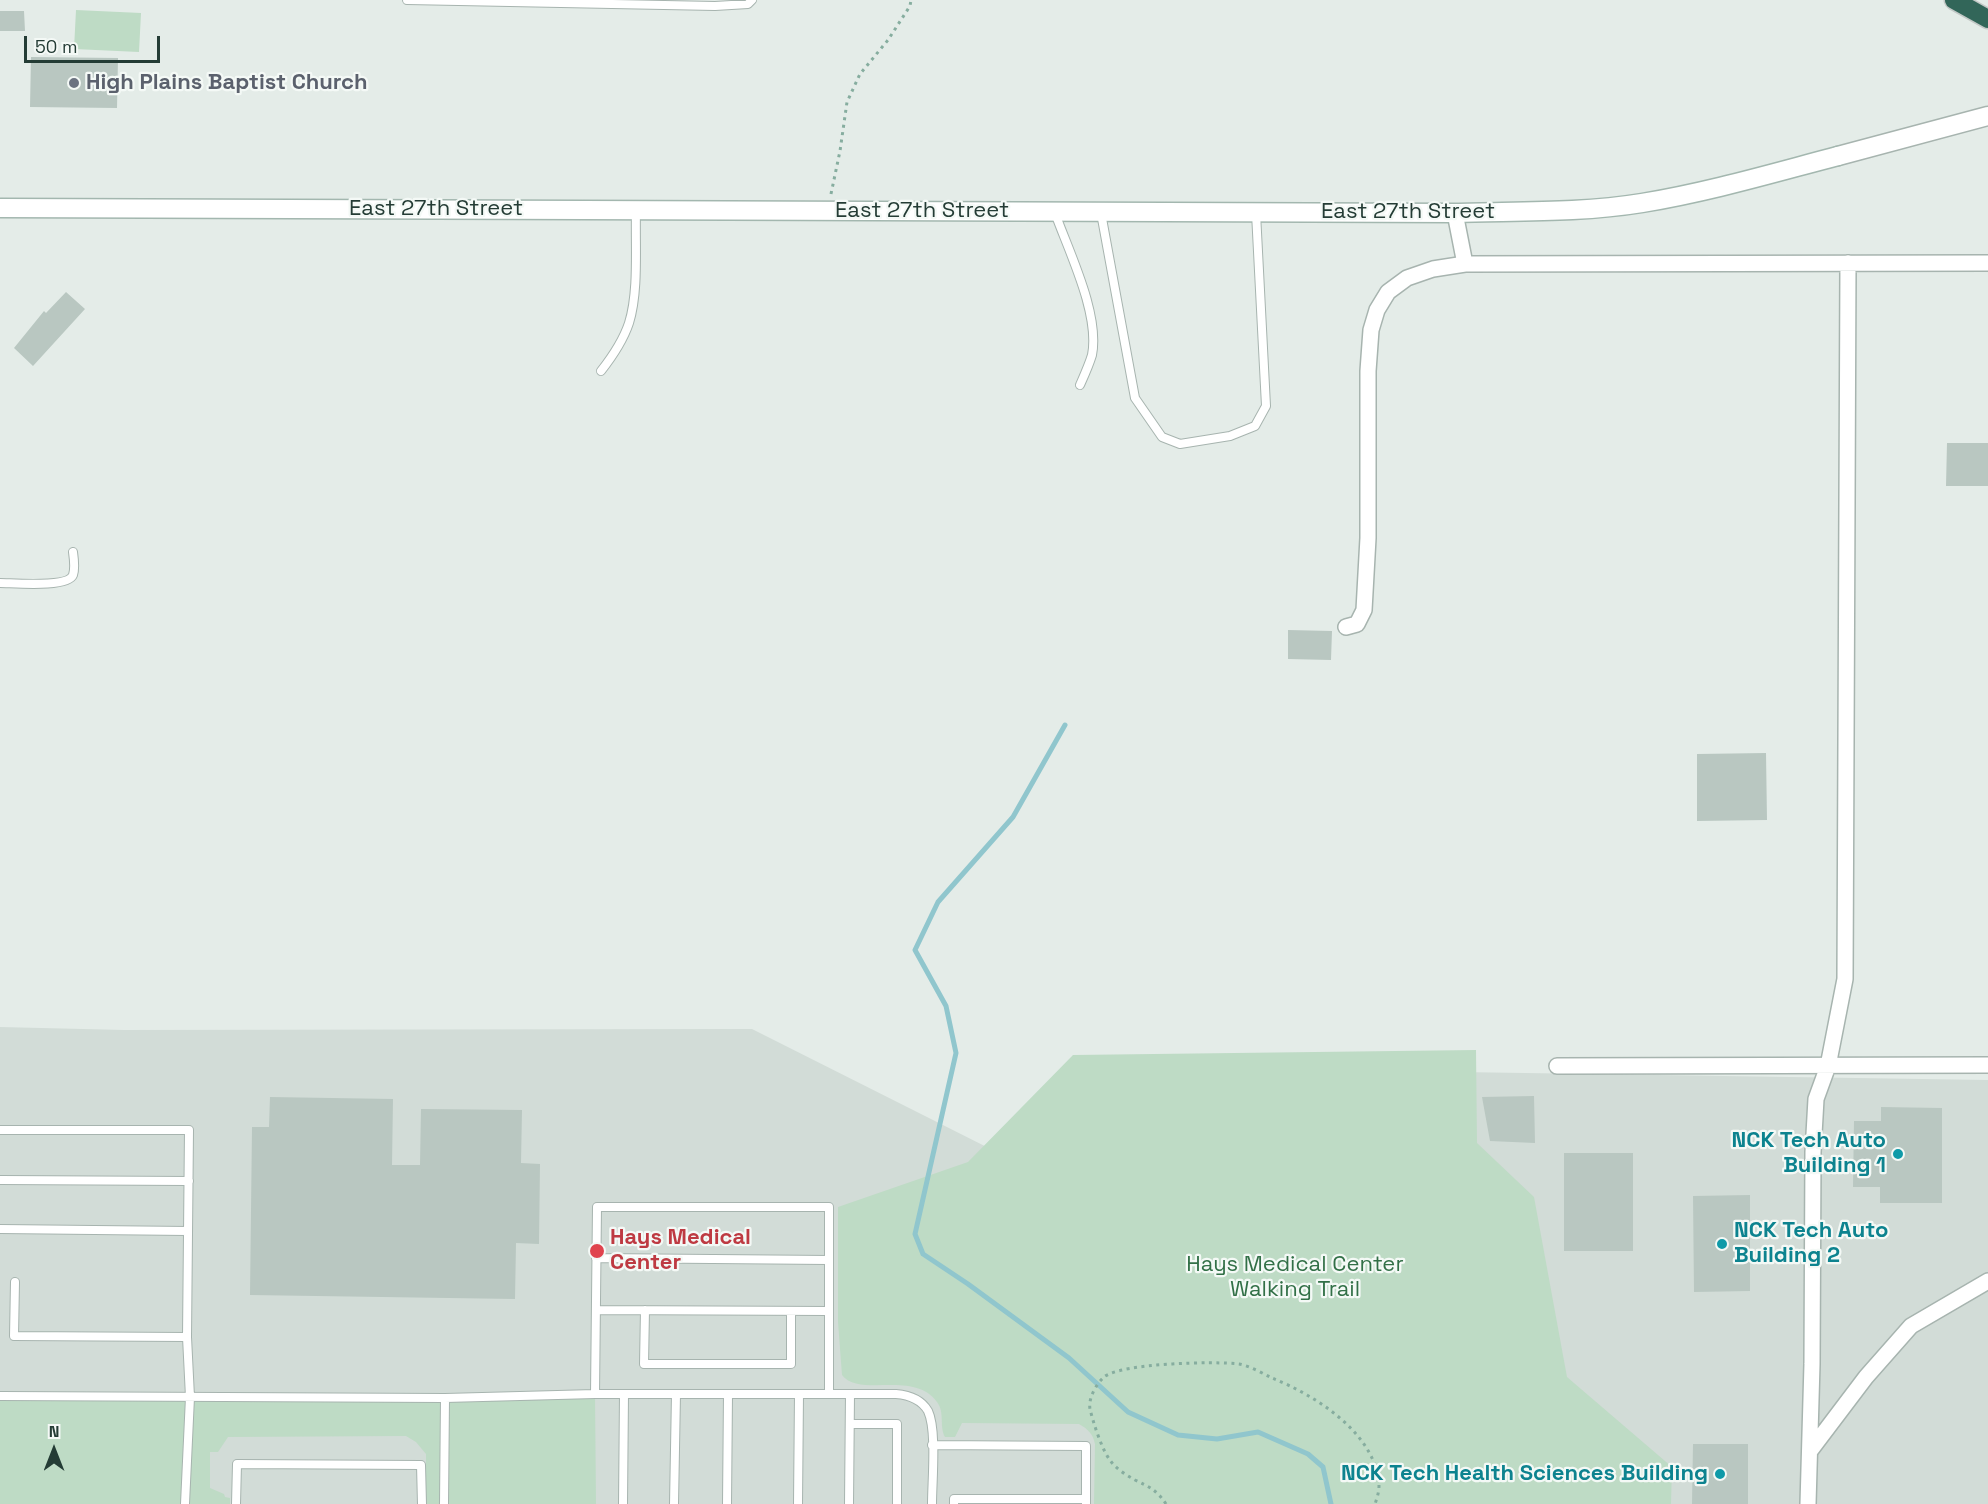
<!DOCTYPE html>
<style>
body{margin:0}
#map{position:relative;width:1988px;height:1504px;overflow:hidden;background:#e4ece8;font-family:"Space Grotesk",sans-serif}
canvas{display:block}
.north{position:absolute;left:24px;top:1420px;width:60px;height:60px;-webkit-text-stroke:4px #f4f9f6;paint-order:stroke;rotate:0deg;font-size:16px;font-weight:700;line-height:24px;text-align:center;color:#243c35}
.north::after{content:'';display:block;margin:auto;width:21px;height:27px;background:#243c35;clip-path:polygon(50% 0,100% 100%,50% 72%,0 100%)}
.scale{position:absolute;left:24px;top:36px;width:136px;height:27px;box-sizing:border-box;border:3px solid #243c35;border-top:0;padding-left:8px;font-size:18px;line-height:21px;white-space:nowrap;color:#243c35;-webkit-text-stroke:4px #f4f9f6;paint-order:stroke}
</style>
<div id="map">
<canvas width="1988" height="1504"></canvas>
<div class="north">N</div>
<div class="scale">50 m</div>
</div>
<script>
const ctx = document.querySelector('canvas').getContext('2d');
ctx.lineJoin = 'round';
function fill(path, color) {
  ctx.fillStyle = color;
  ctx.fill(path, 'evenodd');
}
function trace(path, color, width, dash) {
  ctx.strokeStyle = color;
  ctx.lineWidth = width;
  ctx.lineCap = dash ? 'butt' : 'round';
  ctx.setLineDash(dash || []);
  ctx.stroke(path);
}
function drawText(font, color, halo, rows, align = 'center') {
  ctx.font = font + ' "Space Grotesk",sans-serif';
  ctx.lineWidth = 4.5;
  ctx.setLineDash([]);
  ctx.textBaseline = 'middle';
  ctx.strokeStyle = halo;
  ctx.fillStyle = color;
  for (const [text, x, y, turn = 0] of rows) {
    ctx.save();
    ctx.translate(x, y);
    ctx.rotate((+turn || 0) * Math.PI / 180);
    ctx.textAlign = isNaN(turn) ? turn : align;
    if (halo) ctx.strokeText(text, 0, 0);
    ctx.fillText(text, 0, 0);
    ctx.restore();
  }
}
fill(new Path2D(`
 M0 1027 124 1030 752 1029 1615 1463 1569 1408 1454 1170 1459 1072 1988 1080V1504H0Z`), '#d2dcd7');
fill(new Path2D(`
 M76 10 141 13 139 52 74 49Z
 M1476 1050 1477 1143 1534 1197 1567 1377 1672 1467 1671 1504H1094L1095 1444C1093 1434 1088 1429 1079 1424L962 1423 955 1437H945C939 1426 945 1412 937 1402 914 1370 859 1398 842 1375L838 1322V1207L968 1162 1073 1055Z
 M595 1394 596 1504H426V1454L416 1442 406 1436 228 1437 218 1452H210V1488L224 1494 225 1497 230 1498V1504H0V1396Z`), '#bedbc5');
trace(new Path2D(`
 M1065 725 1013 817 938 902 915 950 946 1006 956 1053 915 1234 923 1254 968 1284 1069 1358 1128 1412 1178 1435 1217 1439 1258 1432 1308 1454 1323 1467 1331 1504`), '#90c6cd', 5);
fill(new Path2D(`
 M0 11H24L25 31H0Z
 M31 57 118 58 117 108 30 107Z
 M66 292 85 309 33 366 14 348 44 311 46 313Z
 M1947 443H1988V486H1946Z
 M1288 630 1332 631 1331 660 1288 659Z
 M1766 753 1767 820 1697 821V754Z
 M1534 1096 1535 1143 1490 1141 1482 1097Z
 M270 1097 393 1099 392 1165H420L421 1109 522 1110 521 1163 540 1164 539 1244 516 1243 515 1299 250 1295 252 1127H269Z
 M1881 1107 1942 1108V1203H1880V1187H1853L1854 1121H1881Z
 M1564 1153H1633V1251H1564Z
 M1750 1195V1291L1694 1292 1693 1196Z
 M1693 1444H1748V1504H1692Z`), '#b9c7c1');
const service = new Path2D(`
 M407 0 715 6 748 4 752 0
 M1055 213C1069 252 1100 314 1092 355 1089 365 1084 376 1080 385
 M1101 213 1135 398 1162 437 1180 444 1230 436 1255 426 1266 406 1256 213
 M601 371C612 357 623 341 629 323 639 291 635 246 636 211
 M0 583C13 583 68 588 73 575 75 569 74 559 73 552
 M0 1130H189L187 1337 190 1397 185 1504
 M0 1180 189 1181
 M0 1229 188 1231
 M596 1258 829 1260
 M15 1282 14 1336 187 1337
 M596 1310 829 1311
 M645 1310 644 1364H791V1311
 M595 1394 597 1207H829V1394
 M0 1396 445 1398 595 1394H896C908 1395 921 1399 928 1411 937 1430 932 1481 932 1504
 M850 1424H897V1504
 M932 1445 1086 1446V1504
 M236 1504 237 1464 421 1465 422 1504
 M444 1504 445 1398
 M623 1504 624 1394
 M674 1504 676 1394
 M727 1504 728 1394
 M798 1504 799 1394
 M849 1504 850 1394
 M954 1504V1499H1086`);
const minor = new Path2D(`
 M1455 213 1465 264
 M1346 627 1357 624 1364 610 1368 538V371L1371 330 1377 310 1388 292 1407 278 1433 269 1465 264 1988 263
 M1557 1066 1988 1065
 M1810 1451 1866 1377 1911 1326 1988 1281
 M1808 1504 1812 1364 1813 1152 1816 1099 1828 1066 1845 979 1848 263`);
const tertiary = new Path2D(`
 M1838 156 1988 116`);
const secondary = new Path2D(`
 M0 208 1455 213C1517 211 1581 213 1642 203 1709 192 1773 173 1838 156`);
const motorway = new Path2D(`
 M1954 0 1988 19`);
trace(service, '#a7b4af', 10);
trace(minor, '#a7b4af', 18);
trace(tertiary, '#a7b4af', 21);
trace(secondary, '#a3b7af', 21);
trace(motorway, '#c2c8c6', 21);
trace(new Path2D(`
 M831 194 840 151 847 102 860 74 888 40 910 6 911 0
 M1166 1504C1156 1489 1149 1487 1135 1480 1126 1475 1115 1468 1110 1460 1102 1450 1093 1422 1090 1409 1088 1399 1096 1384 1104 1377 1121 1363 1215 1361 1239 1364 1250 1366 1262 1373 1272 1378 1315 1395 1377 1434 1379 1486 1379 1492 1377 1498 1375 1504`), '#86ad9f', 3, [3, 4.5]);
trace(service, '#fff', 8);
trace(minor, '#fff', 15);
trace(tertiary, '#fff', 18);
trace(secondary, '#fff', 18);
trace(motorway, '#326659', 18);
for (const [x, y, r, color] of [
 [74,83,6,"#6b7280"],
 [1898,1154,6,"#0f9aa8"],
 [1722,1244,6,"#0f9aa8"],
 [597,1251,8,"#e0444e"],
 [1720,1474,6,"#0f9aa8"]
]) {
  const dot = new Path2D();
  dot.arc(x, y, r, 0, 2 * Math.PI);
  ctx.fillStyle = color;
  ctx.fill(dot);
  trace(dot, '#f4f9f6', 2);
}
drawText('bold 22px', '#5b616d', '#f4f9f6', [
 ["High Plains Baptist Church",86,83]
], 'left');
drawText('22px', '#243c35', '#f4f9f6', [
 ["East 27th Street",436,209],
 ["East 27th Street",922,211],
 ["East 27th Street",1408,212]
]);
drawText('bold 22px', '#0d838f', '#f4f9f6', [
 ["NCK Tech Auto",1886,1141],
 ["Building 1",1886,1166],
 ["NCK Tech Auto",1734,1231,"left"],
 ["Building 2",1734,1256,"left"],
 ["NCK Tech Health Sciences Building",1708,1474]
], 'right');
drawText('bold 22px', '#be3a42', '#f4f9f6', [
 ["Hays Medical",610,1238],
 ["Center",610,1263]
], 'left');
drawText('22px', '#327047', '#f4f9f6', [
 ["Hays Medical Center",1295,1265],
 ["Walking Trail",1295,1290]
]);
</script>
